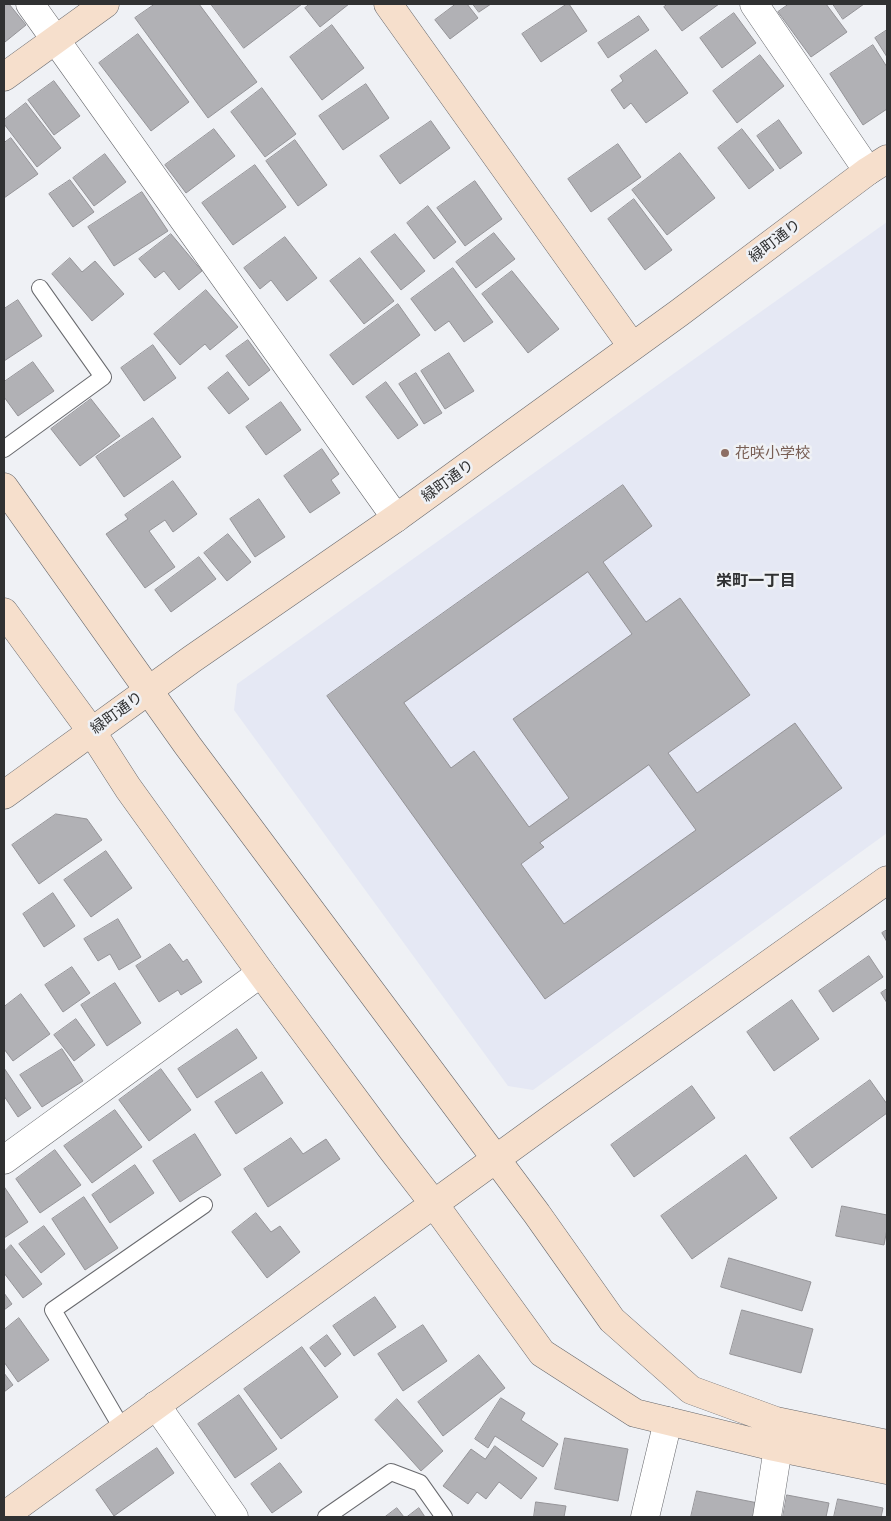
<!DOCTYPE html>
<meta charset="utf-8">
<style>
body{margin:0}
#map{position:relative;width:891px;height:1521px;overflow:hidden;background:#eff1f5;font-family:"Alegreya Sans",sans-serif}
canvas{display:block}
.frame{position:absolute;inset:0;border:5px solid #303132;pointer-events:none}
</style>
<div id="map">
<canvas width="891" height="1521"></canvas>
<div class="frame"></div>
</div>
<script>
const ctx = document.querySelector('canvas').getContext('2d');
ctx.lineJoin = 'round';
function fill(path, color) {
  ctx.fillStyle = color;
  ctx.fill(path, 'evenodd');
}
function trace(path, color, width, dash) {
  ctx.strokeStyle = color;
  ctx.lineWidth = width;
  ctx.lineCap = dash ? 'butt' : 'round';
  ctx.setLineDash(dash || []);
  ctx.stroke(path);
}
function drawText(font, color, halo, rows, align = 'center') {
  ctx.font = font + ' "Alegreya Sans","Noto Sans JP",sans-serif';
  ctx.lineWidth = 5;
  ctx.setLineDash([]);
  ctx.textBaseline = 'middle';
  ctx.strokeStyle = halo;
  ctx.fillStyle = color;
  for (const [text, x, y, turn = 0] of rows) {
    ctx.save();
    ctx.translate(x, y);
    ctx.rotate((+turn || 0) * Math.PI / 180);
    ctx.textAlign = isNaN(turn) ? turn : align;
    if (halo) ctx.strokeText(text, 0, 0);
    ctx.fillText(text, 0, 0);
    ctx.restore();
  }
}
fill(new Path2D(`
 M887 222V833L533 1090 508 1086 234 710 237 684Z`), '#e5e8f4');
const building = new Path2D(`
 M4 4H9L26 25 5 42 4 40Z
 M155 4H199L257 82 208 118 135 18Z
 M211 4H302L244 48Z
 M310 4H349L320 27 305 8Z
 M456 4H467L478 18 450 39 435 20Z
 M473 4H491L479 12Z
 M567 4H569L587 31 541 62 522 34Z
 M668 4H719L682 31 664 7Z
 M789 4H826L847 32 811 57 778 12Z
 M833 4H864L843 19Z
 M734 13 756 43 722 68 700 38Z
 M639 16 649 30 608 58 598 43Z
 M332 25 364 68 322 100 290 57Z
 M887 30V57L875 38Z
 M138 34 189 102 151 131 99 63Z
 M873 45 887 67V109L863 125 830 74Z
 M656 50 688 93 646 123 631 103 624 109 611 90 623 81 620 76Z
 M760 55 784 86 737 123 713 91Z
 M54 81 80 116 54 135 28 100Z
 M366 84 389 118 343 150 319 116Z
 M262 88 296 134 265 157 231 112Z
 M26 103 61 148 37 167 4 124V120Z
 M779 120 802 153 780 169 757 136Z
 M431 121 450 148 400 184 380 156Z
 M214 129 235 156 186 193 165 165Z
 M742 129 774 170 749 189 718 148Z
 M11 138 38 174 4 198V143Z
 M295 140 327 185 298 206 266 161Z
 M618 144 641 177 591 212 568 179Z
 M680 153 715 198 667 235 632 190Z
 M105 154 126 182 94 206 73 178Z
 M255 165 286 207 233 245 202 203Z
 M70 180 94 212 73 227 49 194Z
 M475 181 502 219 465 246 437 208Z
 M142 192 168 231 114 266 88 227Z
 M634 199 672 250 645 270 608 219Z
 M428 206 456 242 434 259 407 223Z
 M494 233 515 259 476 288 456 262Z
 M171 234 202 271 179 290 164 271 155 278 139 259Z
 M395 234 425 271 401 290 371 252Z
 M285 237 317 278 287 301 271 280 260 289 244 268Z
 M70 258 82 272 95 261 124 294 92 321 52 274Z
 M360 258 394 301 364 324 330 281Z
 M453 268 493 322 464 342 449 321 435 331 411 299Z
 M512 271 559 329 528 353 482 294Z
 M206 290 238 327 210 350 205 344 180 365 154 334Z
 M18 300 42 336 4 361V309Z
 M398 304 420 335 353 385 330 355Z
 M248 340 270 370 249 386 226 356Z
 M153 345 176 378 144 401 121 368Z
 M449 353 474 391 445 409 421 371Z
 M33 362 54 391 18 416 4 397V382Z
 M228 372 249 399 229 414 208 388Z
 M416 373 442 413 424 424 399 384Z
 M386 382 418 425 398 439 366 397Z
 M91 399 120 436 80 466 51 429Z
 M281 402 301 430 266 455 246 427Z
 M153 418 181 457 124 497 96 457Z
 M322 449 339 474 331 480 340 493 310 513 284 476Z
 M173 481 197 514 173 532 165 520 149 531 175 567 145 588 106 534 128 519 125 515Z
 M623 485 652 526 603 562 646 622 680 598 750 695 668 753 697 793 795 723 842 788 545 999 327 696ZM588 572 632 634 513 719 569 798 529 827 474 751 451 768 404 703ZM649 765 696 830 564 924 521 864 544 847 540 843Z
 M259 499 285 537 255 557 230 519Z
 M228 534 251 562 227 581 204 553Z
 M199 557 216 579 171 612 155 590Z
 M56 814 87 819 102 840 39 884 12 845Z
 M106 851 132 888 91 917 64 880Z
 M53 893 75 926 44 947 23 914Z
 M118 919 141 957 119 970 110 954 98 961 84 939Z
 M887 930V942L882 933Z
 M170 944 183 962 187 959 202 982 181 995 178 990 159 1002 136 966Z
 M869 956 883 977 833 1012 819 991Z
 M72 967 90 993 63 1012 45 985Z
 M115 983 141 1023 107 1046 81 1005Z
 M887 989V1003L881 993Z
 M21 994 50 1034 13 1061 4 1049V1007Z
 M792 1000 819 1039 774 1071 747 1032Z
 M76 1019 95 1045 74 1061 54 1035Z
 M237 1029 257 1058 197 1098 178 1069Z
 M62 1049 83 1081 42 1107 20 1075Z
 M4 1068 31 1108 18 1117 4 1096Z
 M161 1069 191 1110 149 1141 119 1100Z
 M262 1072 283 1103 236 1134 215 1102Z
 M870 1080 887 1104V1113L812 1168 790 1138Z
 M692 1086 715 1118 634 1177 611 1145Z
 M115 1110 142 1147 92 1183 64 1146Z
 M195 1134 221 1175 180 1202 153 1161Z
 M291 1138 303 1154 326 1139 340 1159 268 1207 244 1169Z
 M55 1150 81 1185 40 1213 16 1179Z
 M746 1155 777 1198 692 1259 661 1216Z
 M135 1165 154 1193 110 1223 92 1195Z
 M5 1188 28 1222 4 1238V1189Z
 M84 1197 118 1248 85 1270 52 1219Z
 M842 1206 887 1215V1229L884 1245 836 1236Z
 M256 1213 271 1232 280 1226 300 1252 267 1278 232 1232Z
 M44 1226 65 1254 41 1273 19 1244Z
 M11 1245 42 1284 23 1298 4 1273V1252Z
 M729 1258 811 1282 802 1311 721 1287Z
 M4 1293 12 1304 4 1310Z
 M375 1297 396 1327 354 1356 333 1326Z
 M742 1310 813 1329 801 1373 730 1354Z
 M19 1318 49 1360 18 1382 4 1362V1330Z
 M423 1325 447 1361 403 1391 378 1354Z
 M327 1335 341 1354 325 1367 310 1348Z
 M302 1347 338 1397 281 1439 244 1389Z
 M479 1355 505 1388 443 1436 418 1402Z
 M4 1373 13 1385 4 1392Z
 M239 1395 277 1449 235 1478 198 1424Z
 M501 1398 525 1413 521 1420 558 1444 543 1467 495 1436 488 1448 475 1439Z
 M397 1399 443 1451 421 1471 375 1420Z
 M565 1438 628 1449 618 1501 555 1489Z
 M495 1446 537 1478 521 1499 499 1482 486 1499 477 1492 468 1504 443 1486 471 1449 485 1459Z
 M157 1448 174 1473 114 1516 96 1490Z
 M280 1463 302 1492 272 1513 251 1484Z
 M697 1491 758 1503 755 1517H691Z
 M787 1495 829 1503 826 1517H783Z
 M838 1499 883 1508 881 1517H834Z
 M536 1502 566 1506 564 1517H534Z
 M397 1508 404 1517H385Z
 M419 1508 425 1517H407Z`);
fill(building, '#b1b1b5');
trace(building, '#959498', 1);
const lane = new Path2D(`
 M4 449 103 377 40 288
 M123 1430 53 1310 204 1205
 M326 1517 391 1472 420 1483 444 1517`);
const street = new Path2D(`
 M30 4 396 518
 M754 4 868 171
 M4 1160 261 973
 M156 1405 234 1517
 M645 1517 668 1421
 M767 1517 778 1448`);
const secondary = new Path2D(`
 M388 4 632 346
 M4 77 105 4
 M4 487 188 746 537 1214 612 1320 691 1390 776 1421 887 1444
 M4 612 92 732 128 788 261 973 390 1147 434 1204 542 1353 635 1413 770 1446 887 1470
 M4 795 192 659 396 518 679 313 868 171 887 159
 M4 1516 555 1116 887 880`);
trace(lane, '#68696d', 18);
trace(street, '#68696d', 29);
trace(secondary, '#68696d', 29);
trace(lane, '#fff', 16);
trace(street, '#fff', 28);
trace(secondary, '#f6dfcc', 28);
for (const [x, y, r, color] of [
 [725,453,5,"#8d6e63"]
]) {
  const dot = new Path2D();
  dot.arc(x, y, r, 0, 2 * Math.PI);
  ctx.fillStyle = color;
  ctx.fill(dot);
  trace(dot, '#eff1f5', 2);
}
drawText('15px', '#303132', '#eff1f5', [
 ["緑町通り",775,241,-37],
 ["緑町通り",448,481,-36],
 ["緑町通り",117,713,-36]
]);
drawText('15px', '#785e54', '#eff1f5', [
 ["花咲小学校",735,453]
], 'left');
drawText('bold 16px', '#303132', '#eff1f5', [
 ["栄町一丁目",756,581]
]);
</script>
